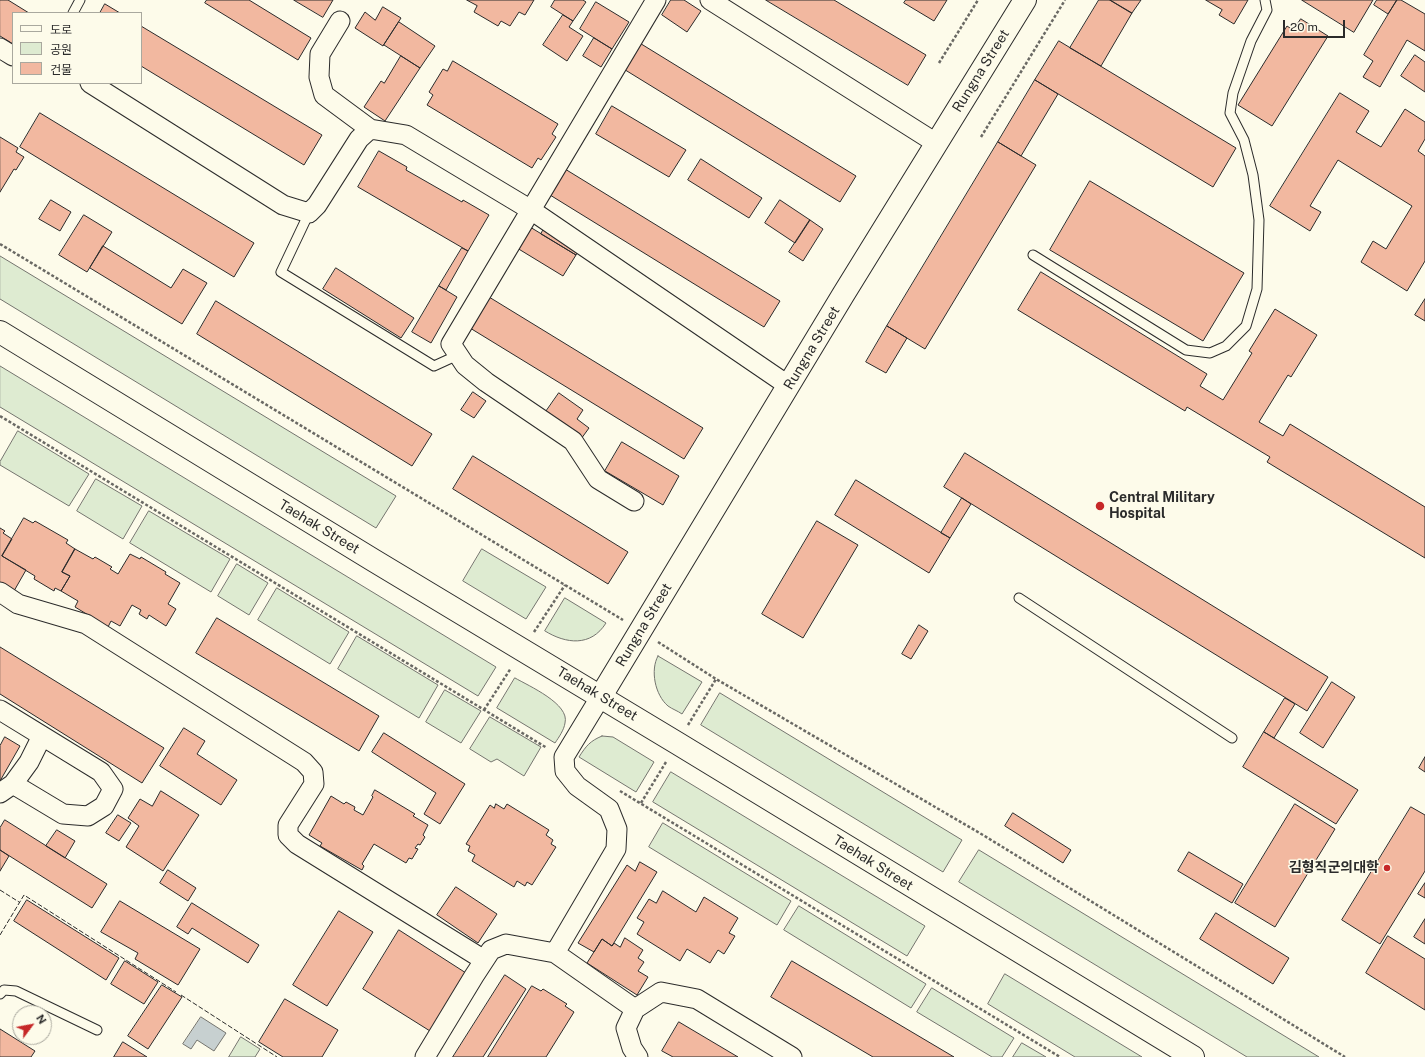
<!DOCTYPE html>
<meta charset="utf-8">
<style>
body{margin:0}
#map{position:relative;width:1425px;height:1057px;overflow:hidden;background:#fdfbea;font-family:"Public Sans","Noto Sans KR",sans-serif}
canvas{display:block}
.legend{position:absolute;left:12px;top:12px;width:130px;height:72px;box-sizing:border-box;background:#fdfbea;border:1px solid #a9a89e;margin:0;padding:5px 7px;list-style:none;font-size:12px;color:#2b2b2b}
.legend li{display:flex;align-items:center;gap:8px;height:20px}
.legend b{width:20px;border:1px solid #a9a89e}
.north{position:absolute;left:12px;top:1005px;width:40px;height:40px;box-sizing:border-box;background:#fdfbea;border:1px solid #a9a89e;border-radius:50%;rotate:58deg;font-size:11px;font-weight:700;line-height:16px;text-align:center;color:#2b2b2b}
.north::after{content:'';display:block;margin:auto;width:14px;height:18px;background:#c62828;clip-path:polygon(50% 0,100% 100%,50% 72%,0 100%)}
.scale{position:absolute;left:1283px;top:20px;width:62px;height:18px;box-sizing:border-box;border:2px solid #2b2b2b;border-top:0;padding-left:5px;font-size:12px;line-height:14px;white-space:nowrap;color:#2b2b2b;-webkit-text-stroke:3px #fdfbea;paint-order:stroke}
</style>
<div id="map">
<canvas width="1425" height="1057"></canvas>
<ul class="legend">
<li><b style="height:5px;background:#fdfbea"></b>도로</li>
<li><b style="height:11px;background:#deebd1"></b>공원</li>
<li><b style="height:11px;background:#f2b8a0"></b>건물</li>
</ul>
<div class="north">N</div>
<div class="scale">20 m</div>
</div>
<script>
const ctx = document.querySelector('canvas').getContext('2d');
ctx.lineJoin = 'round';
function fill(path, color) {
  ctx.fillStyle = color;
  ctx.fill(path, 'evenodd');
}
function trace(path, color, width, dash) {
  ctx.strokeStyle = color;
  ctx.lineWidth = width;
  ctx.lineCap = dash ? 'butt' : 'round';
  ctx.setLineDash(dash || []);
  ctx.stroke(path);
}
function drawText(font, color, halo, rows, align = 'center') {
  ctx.font = font + ' "Public Sans","Noto Sans KR",sans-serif';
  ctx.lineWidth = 3;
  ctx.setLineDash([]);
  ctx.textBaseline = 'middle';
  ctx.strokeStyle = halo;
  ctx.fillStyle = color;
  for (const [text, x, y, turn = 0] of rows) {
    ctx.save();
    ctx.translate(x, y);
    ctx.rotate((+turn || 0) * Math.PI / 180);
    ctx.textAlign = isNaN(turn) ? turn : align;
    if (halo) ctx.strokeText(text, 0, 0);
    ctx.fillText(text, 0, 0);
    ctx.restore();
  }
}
const green = new Path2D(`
 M0 256 396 496 376 528 0 299Z
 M0 366 496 667 478 696 0 407Z
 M18 431 89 474 69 506 0 465V462Z
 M96 479 142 506 123 539 77 511Z
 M149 511 230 559 211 592 130 543Z
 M482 549 546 587 526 619 463 581Z
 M237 564 268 583 249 615 218 596Z
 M277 588 349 632 330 664 258 620Z
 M565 598 606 623C591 647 566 644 545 631Z
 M357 636 438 685 419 718 338 669Z
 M658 656 702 682 682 714C678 711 672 709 668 706 655 695 650 670 658 656Z
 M515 678C529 686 570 704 565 723 564 730 559 737 555 743L497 708Z
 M445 690 481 711 461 743 426 722Z
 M720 693 962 840 943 872 701 725Z
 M490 717 541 747 524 776 497 759 491 762 470 749Z
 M602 736 613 737 654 762 636 792 579 757C586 746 590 741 602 736Z
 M671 772 925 926 907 956 653 802Z
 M663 823 791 901 777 925 649 847Z
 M979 850 1319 1057H1247L959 882Z
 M799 906 926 984 911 1008 784 930Z
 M1005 974 1142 1057H1075L988 1004Z
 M932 988 1014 1038 1002 1057H992L917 1012Z
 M241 1037 260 1049 255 1057H229Z
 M1022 1043 1046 1057H1013Z`);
fill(green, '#deebd1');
trace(green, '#74746e', 1);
const water = new Path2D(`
 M201 1017 226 1033 214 1051 197 1040 191 1049 183 1044Z`);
fill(water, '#c7d0d0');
trace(water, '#74746e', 1);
const building = new Path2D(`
 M0 0H8L29 13H13V44L0 36Z
 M207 0H249L311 38 298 60 205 3Z
 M294 0H333L323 17Z
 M467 0H534L525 15 519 12 510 26 501 21 498 26 474 12 477 6Z
 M555 0H583L586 2 573 21 551 7Z
 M671 0H684L701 11 687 32 662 15Z
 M766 0H834L926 55 908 85Z
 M906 0H947L934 21 904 3Z
 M1099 0H1110L1132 13 1101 66 1070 48Z
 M1110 0H1141L1132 13Z
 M1206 0H1248L1234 24 1219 15 1222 10Z
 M1302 0H1373L1354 32Z
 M1377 0H1397L1388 14 1374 5Z
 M1397 0H1401L1425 14V51L1407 40 1380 87 1363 77 1373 61 1364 55Z
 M596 2 629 22 612 49 580 29Z
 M105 4 120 13H100Z
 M383 7 401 18 383 46 355 28 365 12 375 20Z
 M563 15 573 21 569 27 583 36 567 61 543 45Z
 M1301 19 1328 36 1272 126 1238 105 1287 26 1293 30Z
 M399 22 435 46 420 68 384 45Z
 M141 26 322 135 304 165 141 66Z
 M594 38 612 49 601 67 583 56Z
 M1059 41 1236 148 1213 187 1035 80Z
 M638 42 856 176 840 202 622 68Z
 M1415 55 1425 62V92L1401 76Z
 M401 56 420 68 385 121 364 107 381 81 384 83Z
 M453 61 558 124 552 134 556 137 541 160 538 158 532 168 427 105 433 95 429 92 443 69 447 71Z
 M1035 80 1058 94 1021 156 998 142Z
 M1340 93 1369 111 1356 132 1381 147 1405 109 1425 122V139L1418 151 1425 156V261L1407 291 1361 262 1373 241 1386 249 1412 206 1338 160 1310 206 1321 212 1310 231 1270 206Z
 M612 106 686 150 669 177 596 134Z
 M40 113 254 243 234 277 20 147Z
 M0 137 18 148 16 152 24 157 16 170 14 169 0 192Z
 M998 142 1036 165 925 349 887 326Z
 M379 151 407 167 406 170 462 202 463 200 489 215 468 251 358 187Z
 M701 159 762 198 749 218 688 180Z
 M565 169 780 301 764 327 550 195Z
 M1090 181 1244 273 1203 341 1050 250Z
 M51 200 71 212 60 231 39 219Z
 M780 200 810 220 795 243 765 223Z
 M84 215 112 232 87 272 59 255Z
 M810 220 823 229 803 261 789 252Z
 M530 227 576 255 563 276 517 248Z
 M545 227 580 248 576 255 541 234Z
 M103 246 171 288 183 269 207 283 182 324 90 268Z
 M462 248 468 251 446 290 439 286Z
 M336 268 414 318 401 338 323 289Z
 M1041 272 1207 374 1200 386 1223 400 1252 353 1249 351 1275 309 1317 335 1291 377 1288 375 1259 422 1283 436 1290 424 1425 507V558L1267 462 1270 457 1187 407 1185 411 1018 310Z
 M439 286 457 297 431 343 412 332Z
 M489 297 703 428 684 459 470 328Z
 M1425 299V321L1415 315Z
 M216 301 432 434 412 466 197 334Z
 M887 326 907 338 886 373 866 362Z
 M473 392 486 401 474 418 461 410Z
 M559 393 583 410 577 419 589 428 581 439 545 413Z
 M622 442 679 476 663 505 605 471Z
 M965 453 1328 677 1307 711 944 487Z
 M473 456 628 552 608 584 453 489Z
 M856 480 950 538 929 573 835 515Z
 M962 498 971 504 950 538 941 533Z
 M24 518 33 523 35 521 68 540 66 543 75 549 62 572 70 576 61 591 55 588 54 591 34 579 35 576 2 556Z
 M817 521 858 545 803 638 762 614Z
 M0 528 5 531 3 533 12 539 2 556 26 570 14 591 0 586Z
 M75 549 93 559 95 557 112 567 110 569 118 574 130 554 140 559 141 557 166 572 165 574 180 583 168 604 176 609 166 626 149 615 147 619 139 614 141 610 132 605 120 626 111 621 108 627 75 607 78 601 61 591 70 576 62 572Z
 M217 618 379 716 359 751 196 653Z
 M919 625 928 631 911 659 902 654Z
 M0 647 164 748 142 783 0 694Z
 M1332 682 1355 697 1323 748 1300 733Z
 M1285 698 1295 704 1274 738 1264 732Z
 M184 728 205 741 197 754 237 780 221 805 160 766Z
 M1264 732 1358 790 1336 824 1243 767Z
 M384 733 465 784 440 824 424 814 436 793 372 752Z
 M5 737 20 746 0 781V746Z
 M1425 757V772L1419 768Z
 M375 790 415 814 413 816 428 825 423 835 425 837 420 845 418 844 415 848 418 849 412 859 409 858 406 863 374 844 362 864 364 866 362 870 320 846 322 843 309 835 331 796 344 804 346 802 355 807 354 810 363 815 373 797 372 796Z
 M161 791 199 815 163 871 126 847 139 826 128 818 140 799 152 806Z
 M496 804 504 809 507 804 549 830 546 835 553 840 551 844 556 847 532 885 527 882 525 886 517 881 514 887 472 861 475 855 468 851 470 846 466 844 490 805 494 808Z
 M1295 804 1335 829 1275 927 1235 903Z
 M1411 807 1425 815V871L1380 944 1342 920Z
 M1013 813 1071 850 1063 863 1005 826Z
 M118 815 131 823 119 841 106 833Z
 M5 820 107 884 92 908 0 850V828Z
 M57 830 75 841 65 858 46 846Z
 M0 850 9 856 0 871Z
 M1189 852 1243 884 1232 903 1178 871Z
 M640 862 657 872 612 946 602 939 594 952 578 943 627 865 635 871Z
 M168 870 196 888 188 901 160 883Z
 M1425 883V898L1418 894Z
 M456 887 497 914 478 943 437 915Z
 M663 891 696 912 704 897 738 918 729 933 735 936 724 954 718 950 710 963 687 949 680 961 637 934 644 922 637 918 649 899 656 903Z
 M27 900 119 958 106 980 14 921Z
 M120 901 200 949 178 985 135 959 138 953 101 932Z
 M192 903 259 945 248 963 192 928 188 934 177 927Z
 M339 911 373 932 327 1006 293 985Z
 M1216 913 1289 958 1273 984 1200 939Z
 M1425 919V944L1414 937Z
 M399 930 466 973 430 1031 363 989Z
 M1388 936 1425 959V1010L1366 973Z
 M625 938 643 950 638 958 644 962 638 971 648 977 637 995 587 963 602 939 612 946 614 943 620 947Z
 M125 961 158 982 144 1004 111 984Z
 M792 961 954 1057H873L771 997Z
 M505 975 526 989 483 1057H453Z
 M162 985 182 997 148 1049 128 1036Z
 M532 986 541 991 543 989 567 1004 565 1006 574 1012 546 1057H488Z
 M285 999 338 1030 322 1057H283L259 1042Z
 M679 1022 738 1057H673L662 1051Z
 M0 1029 35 1051 31 1057H0Z
 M123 1042 147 1057H114Z`);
fill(building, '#f2b8a0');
trace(building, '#2b2b2b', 1);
const lane = new Path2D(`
 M73 13 80 0
 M309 213 281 272 434 366 458 355
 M1033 255 1186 350 1210 353 1226 346 1246 326 1257 289 1259 220 1253 175 1244 140 1230 113 1233 93 1251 41 1267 10 1265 0
 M1019 598 1232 738
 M0 994 4 990 16 991 97 1030`);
const street = new Path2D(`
 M710 0 936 143
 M340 21 320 54 319 77 324 95 370 129
 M0 48 13 56
 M90 83 283 205 309 213 317 205 359 139 370 129 406 135 531 210 789 386
 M634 501 598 479 573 441 486 382 465 365 451 344 656 0
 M0 592 18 604 86 624 304 762 313 772 314 784 288 825V835L297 844 484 960
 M0 710 101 772 113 789 104 806 88 816 63 814 13 784
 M0 793 13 784 29 762 42 736
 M555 953 635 1009 661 992 697 999 792 1057
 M635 1009 626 1028 632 1048 638 1057
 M425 1057 474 976 491 950 506 944 555 953 616 849 617 829 609 809 577 786 565 771 564 757 601 696`);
const secondary = new Path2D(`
 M601 696 843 295 1025 0`);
const primary = new Path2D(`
 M0 332 373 560 677 743 1193 1057`);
trace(lane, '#2b2b2b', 11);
trace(street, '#2b2b2b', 21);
trace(secondary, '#2b2b2b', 24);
trace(primary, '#2b2b2b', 24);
trace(new Path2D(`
 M939 63 978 0
 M981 137 1065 0
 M0 244 623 620
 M0 416 547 748
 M534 632 565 585
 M658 642 716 679 983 835 1345 1057
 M484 710 511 668
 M688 725 716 679
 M620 791 1060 1057
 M641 803 666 762`), '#6a6964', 2.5, [3, 2]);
trace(lane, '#fdfbea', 9);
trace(street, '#fdfbea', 19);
trace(secondary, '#fdfbea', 22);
trace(primary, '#fdfbea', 22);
trace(new Path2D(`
 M0 890 19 902
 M0 935 24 895 176 992
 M181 995 277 1057`), '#2b2b2b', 1, [5, 2]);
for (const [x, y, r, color] of [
 [1100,506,5,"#c62828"],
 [1387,868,4,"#c62828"]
]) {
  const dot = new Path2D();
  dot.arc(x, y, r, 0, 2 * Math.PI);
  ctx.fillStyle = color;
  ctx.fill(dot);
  trace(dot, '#fdfbea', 1.5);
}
drawText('14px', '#2b2b2b', '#fdfbea', [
 ["Rungna Street",981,71,-58],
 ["Rungna Street",812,348,-59],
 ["Taehak Street",319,527,31],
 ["Rungna Street",644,625,-59],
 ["Taehak Street",597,694,31],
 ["Taehak Street",873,863,32]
]);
drawText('bold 14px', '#2b2b2b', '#fdfbea', [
 ["Central Military",1109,498],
 ["Hospital",1109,514],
 ["김형직군의대학",1379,868,"right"]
], 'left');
</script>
